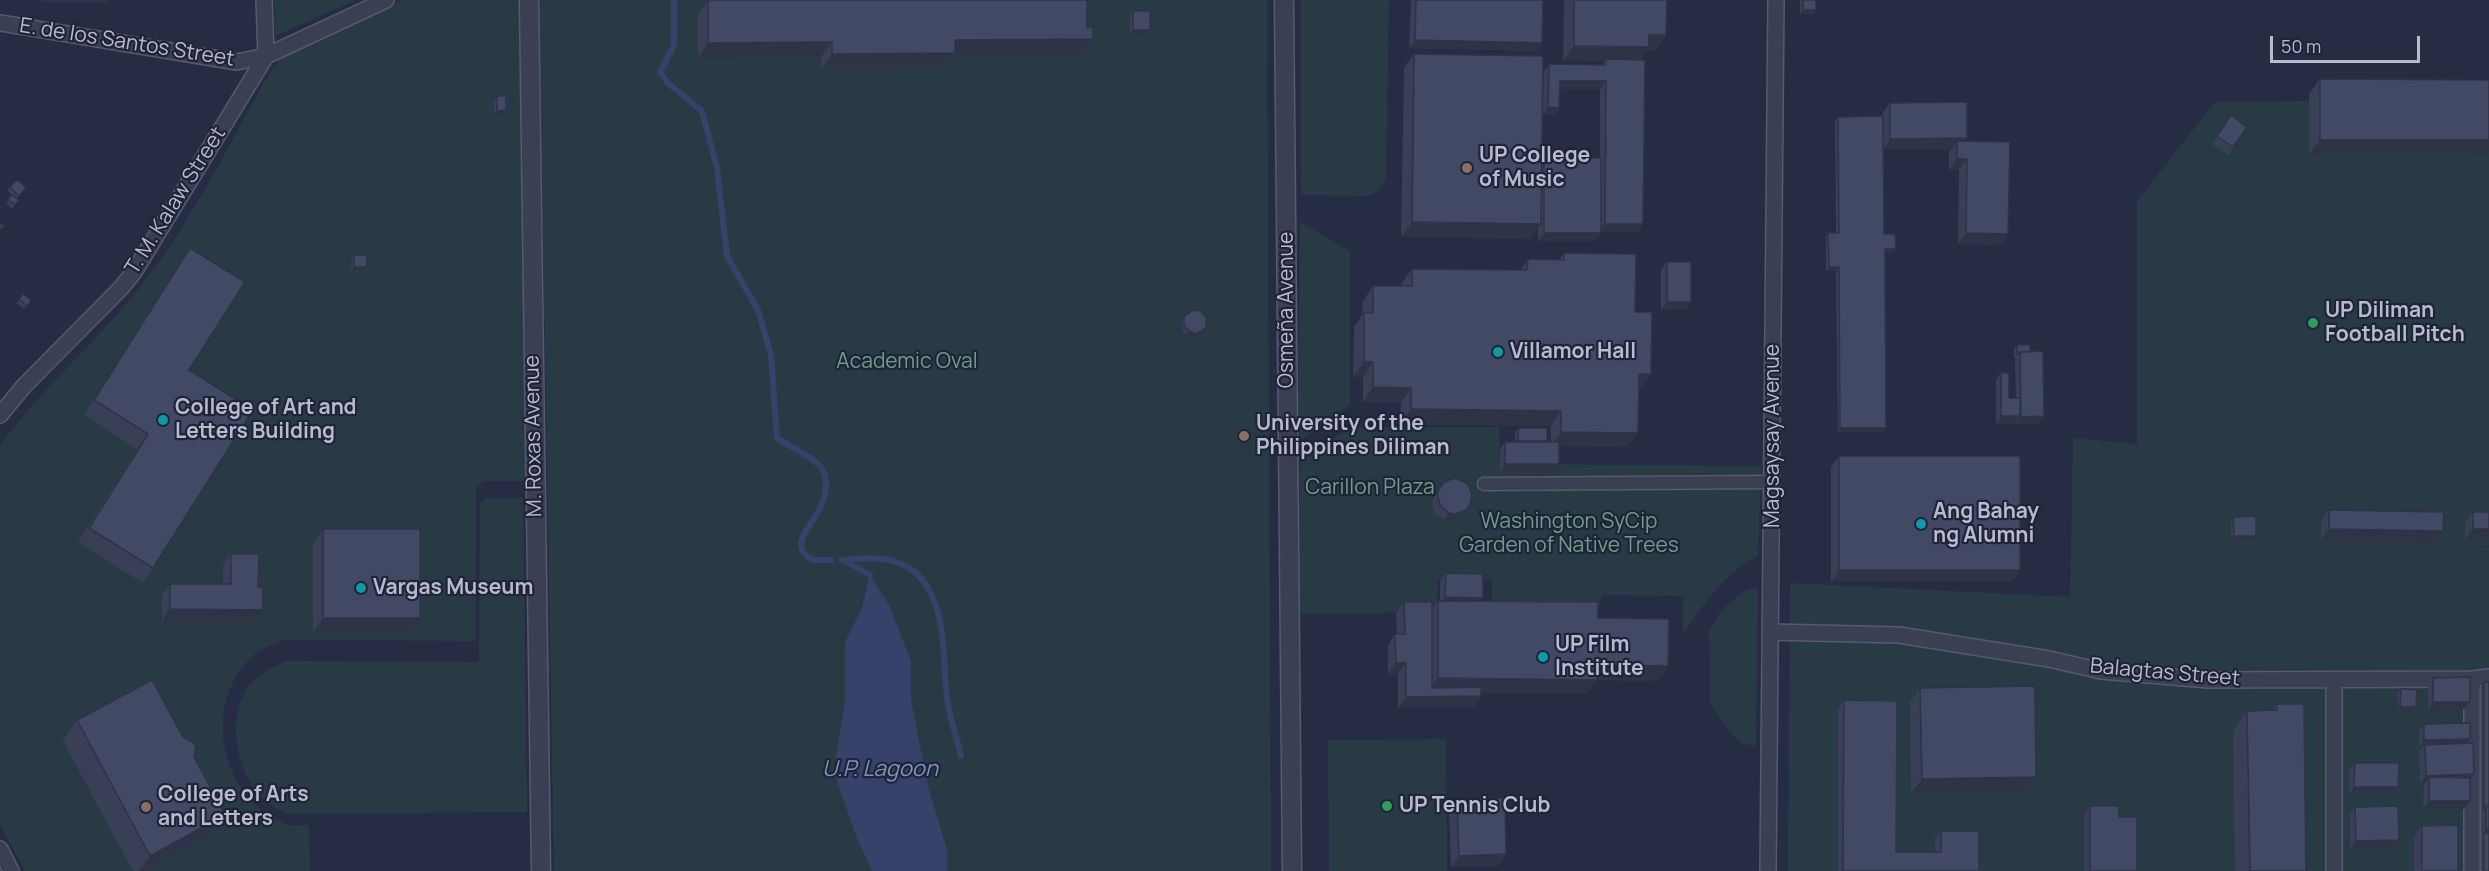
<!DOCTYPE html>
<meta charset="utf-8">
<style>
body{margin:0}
#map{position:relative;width:2489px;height:871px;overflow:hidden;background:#252c44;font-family:Manrope,sans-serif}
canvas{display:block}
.scale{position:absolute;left:2270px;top:36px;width:150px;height:27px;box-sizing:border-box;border:3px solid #b7bbcd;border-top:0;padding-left:8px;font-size:18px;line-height:21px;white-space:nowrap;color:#b7bbcd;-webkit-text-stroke:4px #1f2439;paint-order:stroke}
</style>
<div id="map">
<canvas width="2489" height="871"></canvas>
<div class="scale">50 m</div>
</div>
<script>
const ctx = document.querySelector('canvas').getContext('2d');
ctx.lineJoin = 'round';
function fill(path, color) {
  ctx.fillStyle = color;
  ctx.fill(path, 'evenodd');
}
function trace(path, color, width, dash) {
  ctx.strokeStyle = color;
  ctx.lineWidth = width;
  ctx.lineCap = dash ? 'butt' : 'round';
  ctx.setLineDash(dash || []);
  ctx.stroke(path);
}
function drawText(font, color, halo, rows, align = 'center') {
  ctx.font = font + ' Manrope,sans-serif';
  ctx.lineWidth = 4.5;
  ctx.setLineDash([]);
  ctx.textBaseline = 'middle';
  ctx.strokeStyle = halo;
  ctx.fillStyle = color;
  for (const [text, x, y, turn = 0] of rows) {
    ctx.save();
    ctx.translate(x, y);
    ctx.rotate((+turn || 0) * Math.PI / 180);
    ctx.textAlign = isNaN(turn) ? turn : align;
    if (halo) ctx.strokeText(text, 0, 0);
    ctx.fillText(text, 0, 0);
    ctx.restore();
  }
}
fill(new Path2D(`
 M274 0H356L275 36Z
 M403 0H525L526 77 520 113 526 119 531 481H483L476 488V641L283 640C272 645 259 649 251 658 200 706 222 801 286 824 293 827 302 825 309 825L310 871H25L0 825V445C41 390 93 345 136 292 190 226 227 147 269 74L283 56Z
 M539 0H1267L1271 871H554Z
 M1301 0H1389L1386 180 1380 190 1369 196 1301 195Z
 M2309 94H2489V546L2474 547H2489V871H1788L1790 583 2070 597 2073 438 2137 444V201L2215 102 2309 101Z
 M1300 222 1350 251V405L1298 442Z
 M1350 427H1499L1500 464 1761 466 1758 556C1725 572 1703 605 1683 635V596L1602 595 1600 606 1492 604V579H1438L1437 607 1377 614H1299L1300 462Z
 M486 498H523L527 812 287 814C242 797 223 731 246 690 255 676 272 666 287 661L479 662 480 508V504Z
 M1751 589H1758L1756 746 1743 744 1733 735 1710 704 1709 630 1720 612 1742 592Z
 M1446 739 1447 871H1329L1328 740Z`), '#283b45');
fill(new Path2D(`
 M870 575 889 605 911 661V700L928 786 947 850V871H872L856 836 834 772 845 700V642L862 608Z`), '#37416a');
trace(new Path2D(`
 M674 0V45L660 72 669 84 702 111 717 168 727 256 758 310 771 355 777 438C790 447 809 454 820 466 825 471 825 477 826 483 827 511 799 532 801 546 801 552 808 557 812 560H831
 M842 560C860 558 884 556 902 564 949 586 942 655 947 698 949 717 957 737 961 756
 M843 560 870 575`), '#37416a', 6);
const pedestrian = new Path2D(`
 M1484 484 1773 482`);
const minor = new Path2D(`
 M264 0 266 56
 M0 23 237 62 266 56 386 0
 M0 415 24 386 121 288 134 272 266 56
 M1771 632 1899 635 2049 659 2101 671 2208 680 2472 679 2489 677
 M2472 679V871
 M2334 681V871
 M0 849 11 871
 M1768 871 1776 0`);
const tertiary = new Path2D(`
 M529 0 541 871
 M1284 0 1292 871`);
trace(pedestrian, '#555a6e', 15);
trace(minor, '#555a6e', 18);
trace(tertiary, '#555a6e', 21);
trace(pedestrian, '#3a3f54', 12);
trace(minor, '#3a3f54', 15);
trace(tertiary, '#3a3f54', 18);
fill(new Path2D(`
 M708 0 1083 54H954L944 68 822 69 821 57 698 58V14Z
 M1411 0H1543L1542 43 1537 51 1409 48Z
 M1564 0H1667L1666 35 1656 50H1647L1640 60 1643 224 1637 232H1601L1595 241H1538V227L1530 239 1401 237 1404 68 1414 54 1542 162 1544 158H1600V89H1560L1559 108 1554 115H1543V72L1549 64 1602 65 1605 61H1563Z
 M1800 0H1816L1814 14H1800Z
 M1133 11 1150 30 1147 34H1130V15Z
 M2320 79 2489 80 2309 154V94Z
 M497 96 504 114 494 115V100Z
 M1890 103 1967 138 1965 141 2008 234 2000 245 1958 244 1959 170H1949V153L1951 150H1883L1884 234 1896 249 1893 253H1885L1886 428 1884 432H1838L1836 271H1826V237L1828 233H1836L1835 121 1838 117 1882 116V114Z
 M2231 115 2247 127 2228 155 2212 144Z
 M10 187 23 191 17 199 19 200 12 209 6 203 12 195 7 191Z
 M190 248 189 370 153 568 143 583 78 542 137 449 84 415 180 262Z
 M1564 253 1635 312 1651 374 1641 389H1638L1627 447 1559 446 1554 472H1500V449L1505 442H1515V432L1518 428 1547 442H1551V426L1400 424 1401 403 1363 402V377H1353L1354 327 1362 315 1363 301 1373 286H1401V284L1412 269 1520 270 1528 259 1559 260Z
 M354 255 367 267 364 271H351V259Z
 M1667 262 1686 310H1661V270Z
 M23 294 31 300 24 309 16 303Z
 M1184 317 1203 331 1193 338 1186 335 1182 329V321Z
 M2017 345 2030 352 2039 424H2016V422L2015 424H1996V380L2001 373 2009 398H2016L2015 360 2016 358H2014V349Z
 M1839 456 2020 570 2012 582H1831V467Z
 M1443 483 1465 512 1460 517 1450 521 1444 520 1434 513 1432 501Z
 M2329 510 2435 542 2321 540V521Z
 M2473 512H2489V540H2465V523Z
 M2233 517 2256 536 2254 540H2231V521Z
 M323 529 410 632H313V543Z
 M231 554 258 587 255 621H162V595L170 584H223V565Z
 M1446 573 1483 598 1480 601 1598 618 1668 666 1658 681 1597 680 1587 694 1481 693V696L1473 708H1398V674H1388V645L1395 634H1397L1396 613 1404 602 1432 610 1438 601H1440V581Z
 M2433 678 2470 702 2464 709 2428 710V685Z
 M2484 682 2489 871H2481V686Z
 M1920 688 2026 791 1911 793 1910 702Z
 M2401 689 2416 707 2413 711H2398V693Z
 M1844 700 1896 852H1935V838L1941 831 1979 871H1838V708Z
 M2276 704 2306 871H2235L2233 731 2247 711 2272 710Z
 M77 720 183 737 225 815 210 836 145 871H133L63 741Z
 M2424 724 2470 739 2468 743 2474 774 2470 780 2464 809H2423L2424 785 2425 783H2420L2419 752 2422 748H2419V731Z
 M2355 763 2393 795H2349V771Z
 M1457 799 1506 854 1498 866 1451 867 1449 811Z
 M2090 806 2119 817 2137 871H2084V814Z
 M2355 807 2393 848 2350 849V814Z
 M2422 826 2458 871H2414V837Z`), '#393f56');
fill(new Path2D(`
 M41 0H109L108 2H40Z
 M1803 10H1816L1814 14H1800Z
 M1133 30H1150L1147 34H1130Z
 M1649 35H1666L1656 50H1647L1639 62 1606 59 1605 61H1563L1574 46Z
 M1093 39 1083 54H954L944 68 822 69 832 54 955 40Z
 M1415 40 1542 43 1537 51 1409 48Z
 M832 42 821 57 698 58 708 43Z
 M1560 81H1606L1600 89H1554Z
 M1548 107 1559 108 1554 115H1543Z
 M506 110 504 114 494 115 497 111Z
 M1967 138 1959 150 1957 141 1951 150H1883L1890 139Z
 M2320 140H2489V155L2309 154Z
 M1957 159H1967L1959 170H1949Z
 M1412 222 1541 224 1530 239 1401 237Z
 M1605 224H1643L1637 232H1599Z
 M1544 233H1601L1595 241H1538Z
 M1966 233 2008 234 2000 245 1958 244Z
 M1885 249H1896L1893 253H1882Z
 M354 267H367L364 271H351Z
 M1829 267H1839L1836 271H1826Z
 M1667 302H1691L1686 310H1661Z
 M1206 328 1203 331 1193 338 1186 335 1189 331Z
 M1364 362H1373L1363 377H1353Z
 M1639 374H1651L1641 389H1628Z
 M1373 387 1411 388 1401 403 1363 402Z
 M1411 409 1561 411 1551 426 1400 424Z
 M2001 416H2020L2015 424H1996Z
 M2044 416 2039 424H2016L2021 417Z
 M1840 428H1886L1884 432H1838Z
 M1561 432 1638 433 1627 447 1551 446Z
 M1505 464H1559L1554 472H1500Z
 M1470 505 1460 517 1450 521 1444 520 1449 513Z
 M2329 529 2443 531 2435 542 2321 540Z
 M2473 529H2489V540H2465Z
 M2234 536H2256L2254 540H2231Z
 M1839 570H2020L2012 582H1831Z
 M1445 597 1483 598 1477 605H1440Z
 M170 609 263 610 255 621H162Z
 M323 618H420L410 632H313Z
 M1396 663H1406L1398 674H1388Z
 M1597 665 1668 666 1658 681 1597 680 1587 694 1427 693 1438 678Z
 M1481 696 1473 708H1398L1406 697Z
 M2433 702H2470L2464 709 2428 710Z
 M2400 707H2416L2413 711H2398Z
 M2470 739 2465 747 2425 745 2422 748H2419L2424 740Z
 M2474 774 2469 782 2429 777 2425 783H2420L2426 776Z
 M2036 777 2026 791 1911 793 1922 779Z
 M2354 787H2398L2393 795H2349Z
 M2429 801H2470L2464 809H2423Z
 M225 815 210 836 145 871H139L150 856Z
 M2486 829H2489V837L2484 833Z
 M2399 840 2393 848 2350 849 2356 841Z
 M1506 854 1498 866 1451 867 1459 856Z`), '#2e3346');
const building = new Path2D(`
 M708 0H1087V28L1093 27V39L955 40V53L832 54V42L708 43Z
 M1416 0H1543L1542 43 1415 40Z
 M1574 0H1667L1666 35H1649V47L1574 46Z
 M1803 0H1816V10H1803Z
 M1133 11H1150V30H1133Z
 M1414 54 1543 56 1541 224 1412 222Z
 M1606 59 1645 60 1643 224H1605L1606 81H1560L1559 108 1548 107 1549 64 1606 65Z
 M2320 79 2489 80V140H2320Z
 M497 96H506V110L497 111Z
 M1967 102V138L1890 139V103Z
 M2231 115 2247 127 2233 147 2217 136Z
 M1883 116 1884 234H1895L1896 249H1885L1886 428H1840L1839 267H1829L1828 233H1839L1838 117Z
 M1957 141 2010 142 2008 234 1966 233 1967 159H1957Z
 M1544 158H1601V233H1544Z
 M17 180 26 187 19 196 10 187Z
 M12 195 19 200 15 205 8 199Z
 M0 223 4 226 0 230Z
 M190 248 245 282 189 370 253 410 153 568 89 528 148 434 94 400Z
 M1564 253 1636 254 1635 312H1652L1651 374H1639L1638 433 1561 432V411L1411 409V388L1373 387V362H1364V312L1373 313V286H1412V269L1527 270 1528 259 1564 260Z
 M354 255H367V267H354Z
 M1667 262H1691V302H1667Z
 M23 294 31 300 27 306 19 299Z
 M1193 310 1201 311 1206 317V328L1196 334 1189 331 1184 325V317Z
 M2017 345H2030V352H2020L2019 354H2017Z
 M2043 351 2044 416 2021 417 2020 352Z
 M2001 373H2009V398H2020V416H2001Z
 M1518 428H1547V441H1518Z
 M1505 442H1559V464H1505Z
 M1839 456H2020V570H1839Z
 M1454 478 1468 484 1472 495 1470 505 1466 510 1455 514 1449 513 1440 505 1437 493 1443 483Z
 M2329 510 2444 512 2443 531 2329 529Z
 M2473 512H2489V529H2473Z
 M2256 516V536H2234L2233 517Z
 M323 529H420V618H323Z
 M231 554H259L258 587H263V610L170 609V584H231Z
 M1446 573 1483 574V598L1445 597Z
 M1438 601 1598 602V618L1669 619 1668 666 1597 665V680L1438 678Z
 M1404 602H1432V688L1481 687V696L1406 697V663H1396L1395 634H1405Z
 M2470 677V702H2433V678Z
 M152 680 183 737 193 742 196 747 194 757 225 815 150 856 77 720Z
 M2484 682H2489V806H2486L2484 810Z
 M2035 686 2036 777 1922 779 1920 688Z
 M2401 689 2417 690 2416 707H2400Z
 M1844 700 1897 701 1896 852H1941V831H1979V871H1843Z
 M2276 704H2304L2306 871H2250L2247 711 2277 710Z
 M2470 723V739L2424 740V724Z
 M2473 743 2474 774 2426 776 2425 745Z
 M2355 763H2399L2398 787H2354Z
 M2429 777 2470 778V801H2429Z
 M1505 798 1506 854 1459 856 1457 799Z
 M2090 806H2119V817H2137V871H2090Z
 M2398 806 2399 840 2356 841 2355 807Z
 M2486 806H2489V829H2486Z
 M2458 825V871H2422V826Z
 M2484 833H2489V871H2484Z`);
fill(building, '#424964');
trace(building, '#2e3346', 1.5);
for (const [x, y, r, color] of [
 [1467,168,6,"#8d6e63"],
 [2313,323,6,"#2e9e5b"],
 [1498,352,6,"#0f9aa8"],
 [163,420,6,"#0f9aa8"],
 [1244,436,6,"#8d6e63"],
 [1921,524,6,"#0f9aa8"],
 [361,588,6,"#0f9aa8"],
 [1543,657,6,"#0f9aa8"],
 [1387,806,6,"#2e9e5b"],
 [146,807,6,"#8d6e63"]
]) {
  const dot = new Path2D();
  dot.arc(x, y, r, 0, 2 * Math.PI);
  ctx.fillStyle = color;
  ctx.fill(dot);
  trace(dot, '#1f2439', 2);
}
drawText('21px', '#b7bbcd', '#1f2439', [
 ["E. de los Santos Street",127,43,9],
 ["T. M. Kalaw Street",176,201,-58],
 ["Osmeña Avenue",1287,310,-90],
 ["M. Roxas Avenue",534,436,-91],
 ["Magsaysay Avenue",1773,436,-90],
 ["Balagtas Street",2165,673,5]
]);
drawText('bold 21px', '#b7bbcd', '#1f2439', [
 ["UP College",1479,156],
 ["of Music",1479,180],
 ["UP Diliman",2325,311],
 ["Football Pitch",2325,335],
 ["Villamor Hall",1510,352],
 ["College of Art and",175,408],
 ["Letters Building",175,432],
 ["University of the",1256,424],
 ["Philippines Diliman",1256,448],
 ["Ang Bahay",1933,512],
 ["ng Alumni",1933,536],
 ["Vargas Museum",373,588],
 ["UP Film",1555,645],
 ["Institute",1555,669],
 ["College of Arts",158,795],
 ["and Letters",158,819],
 ["UP Tennis Club",1399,806]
], 'left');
drawText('21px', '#6d9f84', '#1f2439', [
 ["Academic Oval",907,362],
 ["Carillon Plaza",1370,488],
 ["Washington SyCip",1569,522],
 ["Garden of Native Trees",1569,546]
]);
drawText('italic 22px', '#8590ba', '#1f2439', [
 ["U.P. Lagoon",880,770]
]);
</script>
